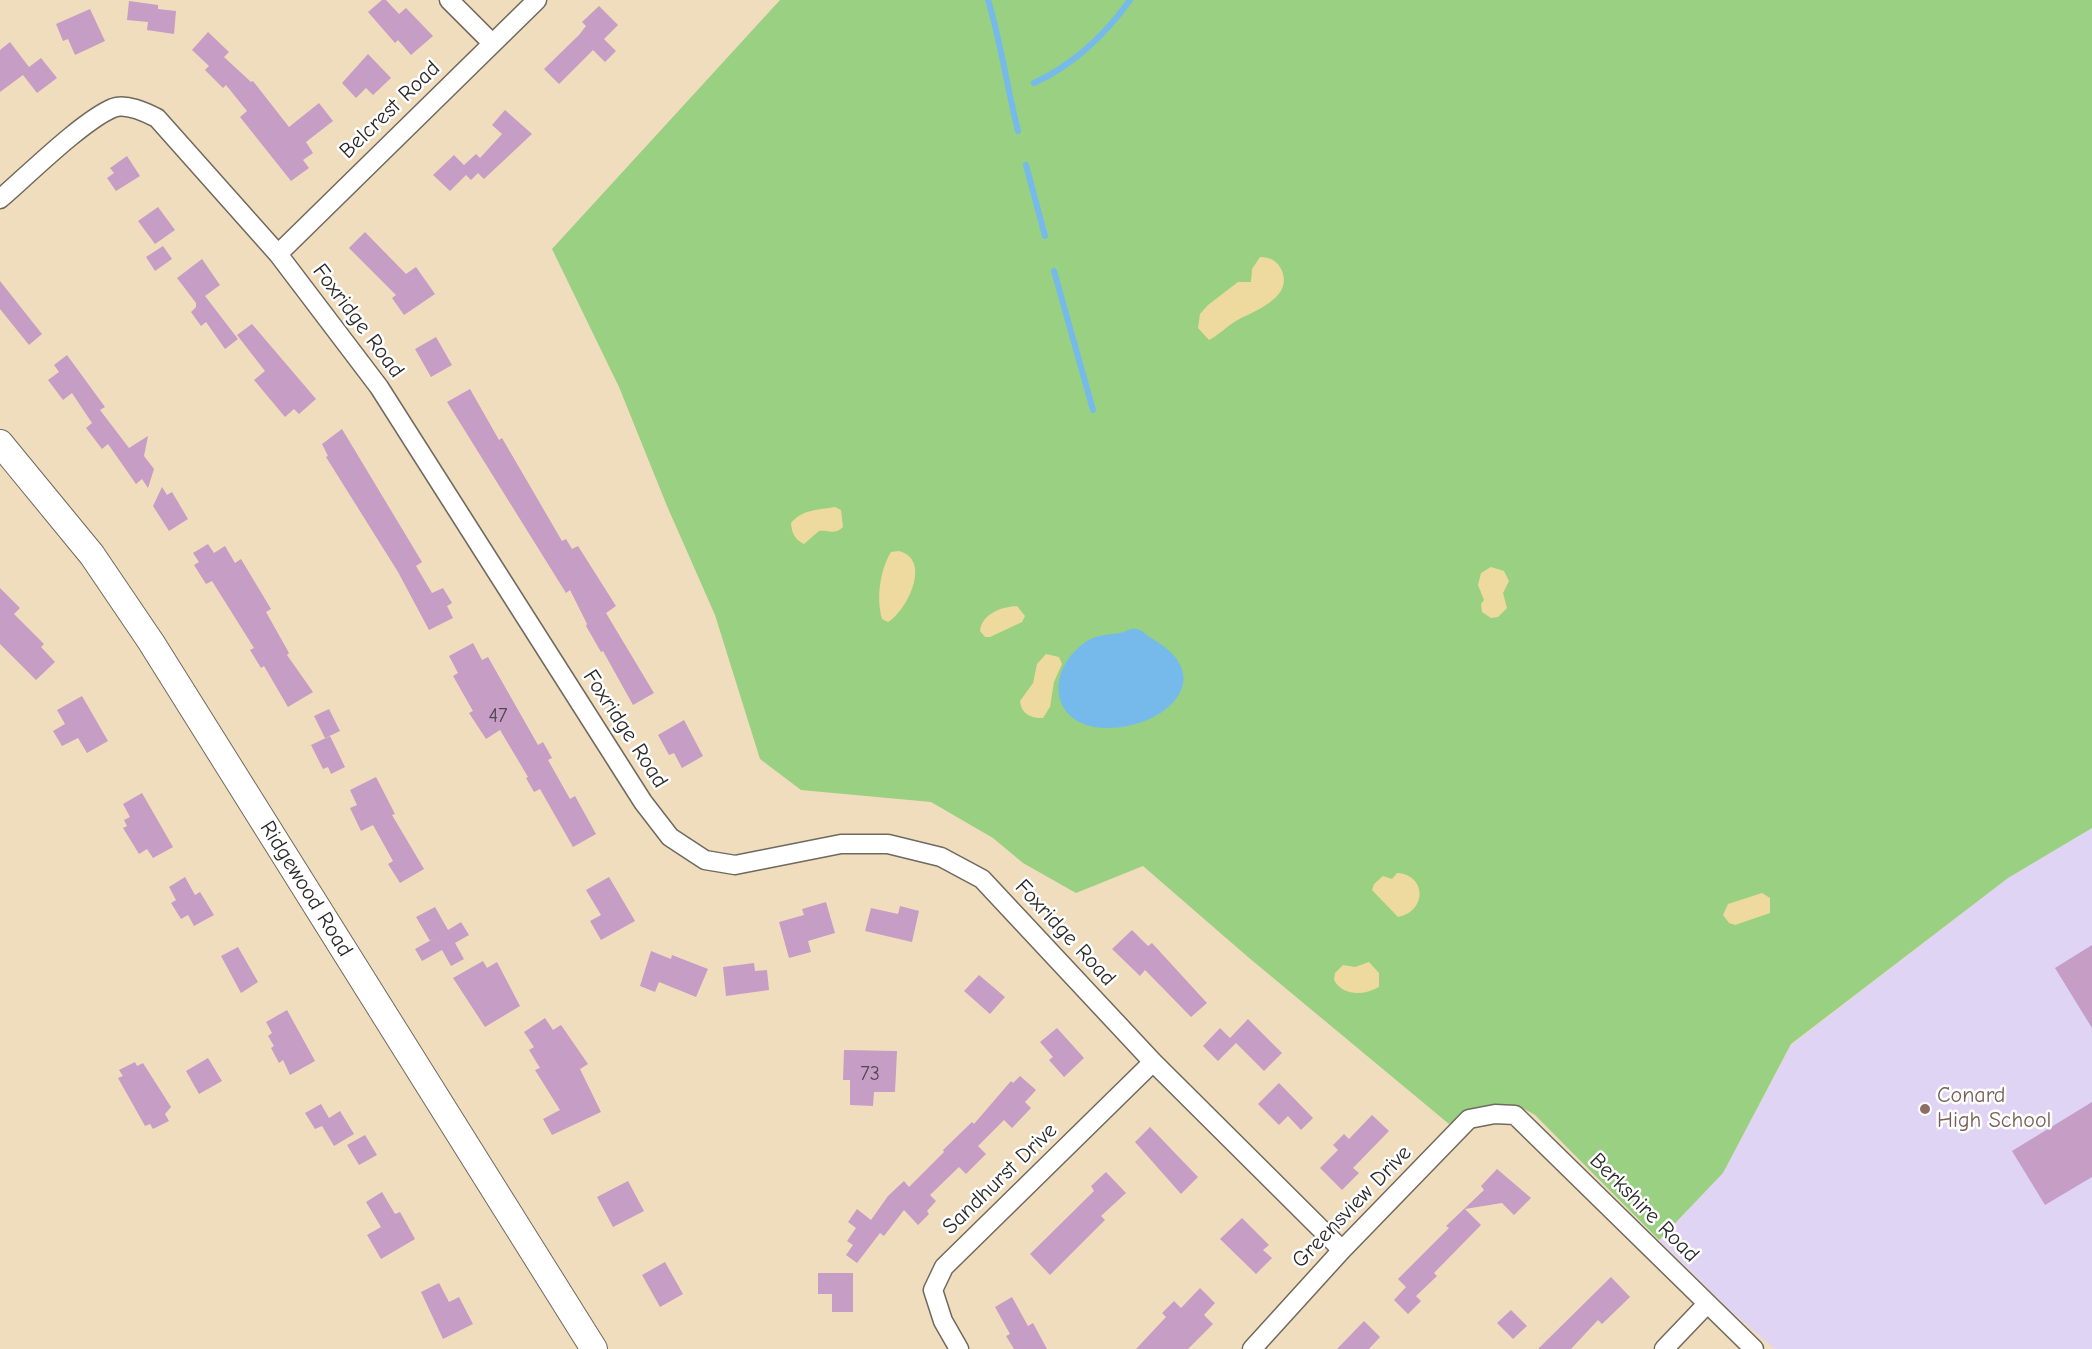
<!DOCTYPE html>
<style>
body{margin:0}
canvas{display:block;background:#f0ddbd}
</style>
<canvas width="2092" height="1349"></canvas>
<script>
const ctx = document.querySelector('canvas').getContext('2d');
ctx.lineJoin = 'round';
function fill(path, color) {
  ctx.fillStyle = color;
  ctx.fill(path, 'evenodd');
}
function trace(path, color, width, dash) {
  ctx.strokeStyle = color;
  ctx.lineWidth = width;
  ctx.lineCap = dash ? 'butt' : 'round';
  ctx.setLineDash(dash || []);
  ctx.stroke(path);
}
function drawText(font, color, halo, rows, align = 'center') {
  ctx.font = font + ' "Comic Neue",sans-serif';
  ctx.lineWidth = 5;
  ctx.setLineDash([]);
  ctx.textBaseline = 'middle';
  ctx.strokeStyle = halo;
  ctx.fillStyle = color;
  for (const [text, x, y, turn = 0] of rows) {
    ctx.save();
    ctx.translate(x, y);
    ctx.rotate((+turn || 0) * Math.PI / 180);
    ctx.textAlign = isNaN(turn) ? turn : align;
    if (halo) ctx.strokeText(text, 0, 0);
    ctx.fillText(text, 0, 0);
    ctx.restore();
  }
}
fill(new Path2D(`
 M2092 828V1349H1775L1732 1312 1659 1240 1723 1173 1791 1045 2008 878Z`), '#e0d4f4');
fill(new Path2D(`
 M780 0H2092V828L2008 878 1791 1044 1723 1173 1659 1240 1535 1115C1505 1096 1477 1106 1449 1124L1248 957 1143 866 1076 893 1023 863 993 838 931 802 801 790 760 759 715 615 667 506 619 387 552 249Z`), '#9ad082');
fill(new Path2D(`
 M1260 257C1270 257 1278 261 1282 271 1293 298 1254 311 1236 321 1226 327 1219 335 1209 340L1198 328 1200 314 1208 305 1238 282H1251L1252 269Z
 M835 507 841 510 843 527C835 535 829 530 819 531L804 544C794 539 792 533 791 523 803 509 818 510 835 507Z
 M899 551C933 560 906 612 888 622L882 619C876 598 880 570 891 552Z
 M1491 567 1504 571 1509 581 1503 593 1507 608 1498 617 1491 618 1482 612 1481 604 1484 600 1478 585 1481 573Z
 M1017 606 1025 616 1022 622 990 637H985L980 631C982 613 1002 607 1017 606Z
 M1046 654 1059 657 1062 664 1054 682 1050 707 1043 718C1032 719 1021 714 1020 701L1033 683 1037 664Z
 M1397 873C1426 874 1428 911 1398 917L1372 890 1374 884 1383 876 1392 879Z
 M1762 893 1770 898V913L1735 925 1729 923 1723 915 1728 904Z
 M1369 962 1379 973V987C1363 996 1343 996 1334 980L1335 973 1343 965 1355 967Z`), '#eeda9e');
fill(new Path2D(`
 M1131 629C1141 628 1143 633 1151 638 1222 678 1163 729 1106 728 1051 727 1044 673 1084 643 1100 631 1116 637 1131 629Z`), '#75baeb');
trace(new Path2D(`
 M988 0C1001 43 1007 87 1018 131
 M1034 83C1073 65 1105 35 1130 0
 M1026 165 1045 236
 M1054 271 1093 410`), '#75baeb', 6);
fill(new Path2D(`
 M382 0H386L399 14 406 8 433 36 411 55 398 40 395 43 368 12Z
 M129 1 158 5V9L176 11 174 34 147 30 148 22 127 20Z
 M599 6 618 25 604 39 616 51 605 62 593 50 559 84 544 69 579 35 586 26 582 22Z
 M90 9 105 41 75 55 68 39 63 41 56 24Z
 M208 32 229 52 224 57 251 82 253 81 289 127 319 103 333 121 306 142 313 153 303 160 309 168 291 181 240 117 247 111 226 85 223 88 205 70 209 66 192 50Z
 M10 42 29 67 41 58 57 78 37 93 23 75 0 92V50Z
 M368 54 391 78 373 95 366 88 356 98 342 83Z
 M505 110 532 134 484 179 478 173 471 180 466 175 450 191 433 175 454 155 464 165 476 154 480 158 502 134 492 125Z
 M127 156 140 176 116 191 107 178 114 173 110 168Z
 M158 207 175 230 155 244 138 221Z
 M365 232 406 274 416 267 435 294 404 315 392 298 396 295 349 248Z
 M163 246 172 259 155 271 146 257Z
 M202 259 220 285 205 296 238 339 225 349 206 322 201 326 191 312 196 307V303L177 278Z
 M0 281 42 334 29 345 0 309Z
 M252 324 316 399 299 414 294 409 285 417 254 380 265 371 237 335Z
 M436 337 452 365 431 377 415 349Z
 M67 355 105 407 100 410 129 448 148 436 144 456 154 469 148 488 142 479 136 484 108 444 102 449 86 428 92 423 72 393 63 400 48 380 59 372 54 365Z
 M470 389 499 440 502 438 562 541 566 539 572 549 578 546 616 606 606 613 654 693 633 705 603 651 601 652 586 626 587 624 570 590 566 593 447 402Z
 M342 429 422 562 416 566 432 593 443 588 452 603 447 606 453 618 429 630 398 572 326 457 328 456 322 444Z
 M162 487 167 495 172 492 188 519 169 531 153 506Z
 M208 544 214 553 225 546 235 563 241 559 271 609 266 612 289 653 287 655 313 692 288 707 264 666 261 668 250 650 254 648 212 581 206 584 194 565 199 562 193 553Z
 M0 588 20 608 14 614 44 644 41 647 55 662 36 680 0 644Z
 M473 643 482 660 488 657 538 745 543 742 552 758 548 760 570 799 575 796 596 834 573 847 540 789 534 792 526 778 528 777 500 730 486 739 469 713 473 711 453 676 458 673 449 656Z
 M82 696 108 741 87 753 78 738 62 746 53 731 65 724 57 710Z
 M329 709 340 731 325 738 314 716Z
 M684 720 703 756 682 768 674 753 669 755 658 735Z
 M330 736 345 767 331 774 328 767 323 769 311 745Z
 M376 777 395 814 392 815 424 869 400 883 388 864 393 861 373 825 361 831 350 808 357 805 350 790Z
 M142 793 173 847 153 858 147 849 139 854 123 828 127 826 124 820 130 817 123 804Z
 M185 877 195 895 200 892 214 915 194 926 188 915 181 919 171 903 176 900 169 887Z
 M609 877 635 921 601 940 590 921 601 915 586 890Z
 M826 902 835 933 808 941 811 952 789 958 779 922 804 915 802 909Z
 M900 906 919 911 912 942 865 931 871 908 898 914Z
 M435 907 448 930 461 922 469 935 455 943 464 959 451 966 442 950 422 961 415 949 435 938 430 941 416 917Z
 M1132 930 1148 946 1152 943 1207 1003 1191 1017 1145 970 1140 976 1112 949Z
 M2092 945V1028L2055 968Z
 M238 947 258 982 241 993 221 956Z
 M651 951 671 959 672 955 708 969 696 997 659 982 655 992 640 986Z
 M483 961 487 968 497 962 520 1006 485 1027 453 978Z
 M754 963 755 971 767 970 769 990 726 996 723 967Z
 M979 975 1005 997 990 1014 964 991Z
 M287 1010 315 1061 290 1075 283 1060 279 1063 271 1048 274 1046 268 1036 272 1033 266 1022Z
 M545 1018 553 1030 561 1025 588 1064 580 1069 601 1112 552 1135 543 1119 560 1110 535 1070 540 1068 529 1050 534 1047 524 1032Z
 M1248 1019 1282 1053 1264 1071 1236 1043 1218 1061 1203 1046 1220 1028 1230 1038Z
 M1057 1028 1084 1058 1064 1077 1049 1060 1053 1057 1040 1042Z
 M844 1050 897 1051 895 1092H874L873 1106 850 1105V1080H843Z
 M208 1058 222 1081 199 1094 186 1071Z
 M135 1062 137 1066 143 1063 171 1107 165 1114 169 1121 153 1129 150 1124 145 1126 118 1078 123 1076 119 1070Z
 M1020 1076 1036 1090 1025 1102 1031 1108 1012 1128 1004 1120 978 1146 986 1154 966 1174 959 1167 930 1195 936 1201 927 1211 929 1214 918 1225 904 1210 884 1236 880 1233 857 1263 846 1255 853 1245 847 1241 856 1228 848 1222 857 1209 871 1220 888 1196 904 1181 909 1187 944 1152 943 1150 972 1122 974 1124 1011 1081 1013 1083Z
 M1279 1083 1313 1118 1301 1130 1288 1116 1279 1125 1258 1104Z
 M2092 1102V1177L2045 1205 2012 1151Z
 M321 1104 329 1118 340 1111 354 1134 334 1146 322 1126 315 1129 305 1113Z
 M1372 1115 1389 1131 1353 1168 1359 1173 1342 1190 1320 1168 1338 1150 1333 1145 1344 1134 1349 1139Z
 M1150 1127 1198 1177 1181 1194 1135 1142Z
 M365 1135 377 1155 359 1165 347 1145Z
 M1497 1169 1531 1198 1514 1215 1502 1203 1465 1209 1481 1225 1434 1273 1437 1276 1416 1296 1411 1291 1421 1301 1408 1314 1394 1300 1406 1287 1398 1279 1449 1228 1446 1226 1484 1190 1481 1186Z
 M1106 1172 1126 1193 1101 1216 1105 1220 1050 1275 1030 1254 1094 1191 1091 1186Z
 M628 1181 644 1211 613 1227 597 1197Z
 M382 1192 395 1214 400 1212 415 1239 381 1259 367 1235 381 1227 366 1202Z
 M1242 1218 1269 1245 1263 1250 1272 1258 1256 1274 1220 1239Z
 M665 1262 683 1294 660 1307 642 1275Z
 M818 1273H853V1312H832V1294H818Z
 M1611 1277 1630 1297 1602 1324 1598 1320 1571 1349H1538Z
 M439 1283 449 1302 459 1297 473 1324 443 1339 421 1292Z
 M1200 1288 1215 1303 1204 1315 1213 1324 1188 1349H1136L1166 1317 1162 1313 1174 1301 1181 1308Z
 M1012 1297 1028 1326 1033 1323 1047 1349H1014L1006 1336 1010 1334 995 1307Z
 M1511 1310 1527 1326 1513 1339 1497 1323Z
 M1364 1321 1380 1337 1369 1349H1337Z`), '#c69dc5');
const minor = new Path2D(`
 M449 0 492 43
 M0 199C27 176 82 121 113 108 126 103 145 112 157 118L278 254 379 387 643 802 670 837 705 860 735 865 841 844H888L941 857 982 879 1153 1062 1342 1250
 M278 254 537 0
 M959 1349 943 1321 933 1290 944 1267 1153 1062
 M1252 1349 1342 1250 1469 1119 1495 1114 1515 1115 1754 1349
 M1664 1349 1707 1304`);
const secondary = new Path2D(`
 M0 443 92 555 151 642 594 1349`);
trace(minor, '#70695e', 21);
trace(secondary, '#70695e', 28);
trace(minor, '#fff', 18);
trace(secondary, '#fff', 26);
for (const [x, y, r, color] of [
 [1925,1109,6,"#8d6e63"]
]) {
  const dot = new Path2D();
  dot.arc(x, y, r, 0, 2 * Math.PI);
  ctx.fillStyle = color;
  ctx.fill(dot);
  trace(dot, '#fff', 2);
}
drawText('20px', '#524852', null, [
 ["47",498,716],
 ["73",870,1074]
]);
drawText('22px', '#2b2b2b', '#fff', [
 ["Belcrest Road",390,110,-44],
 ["Foxridge Road",358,321,53],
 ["Foxridge Road",625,729,57],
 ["Ridgewood Road",306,889,58],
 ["Foxridge Road",1065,933,47],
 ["Sandhurst Drive",1000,1179,-44],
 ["Greensview Drive",1352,1207,-46],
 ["Berkshire Road",1644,1208,45]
]);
drawText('22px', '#785e54', '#fff', [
 ["Conard",1937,1096],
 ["High School",1937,1121]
], 'left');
</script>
